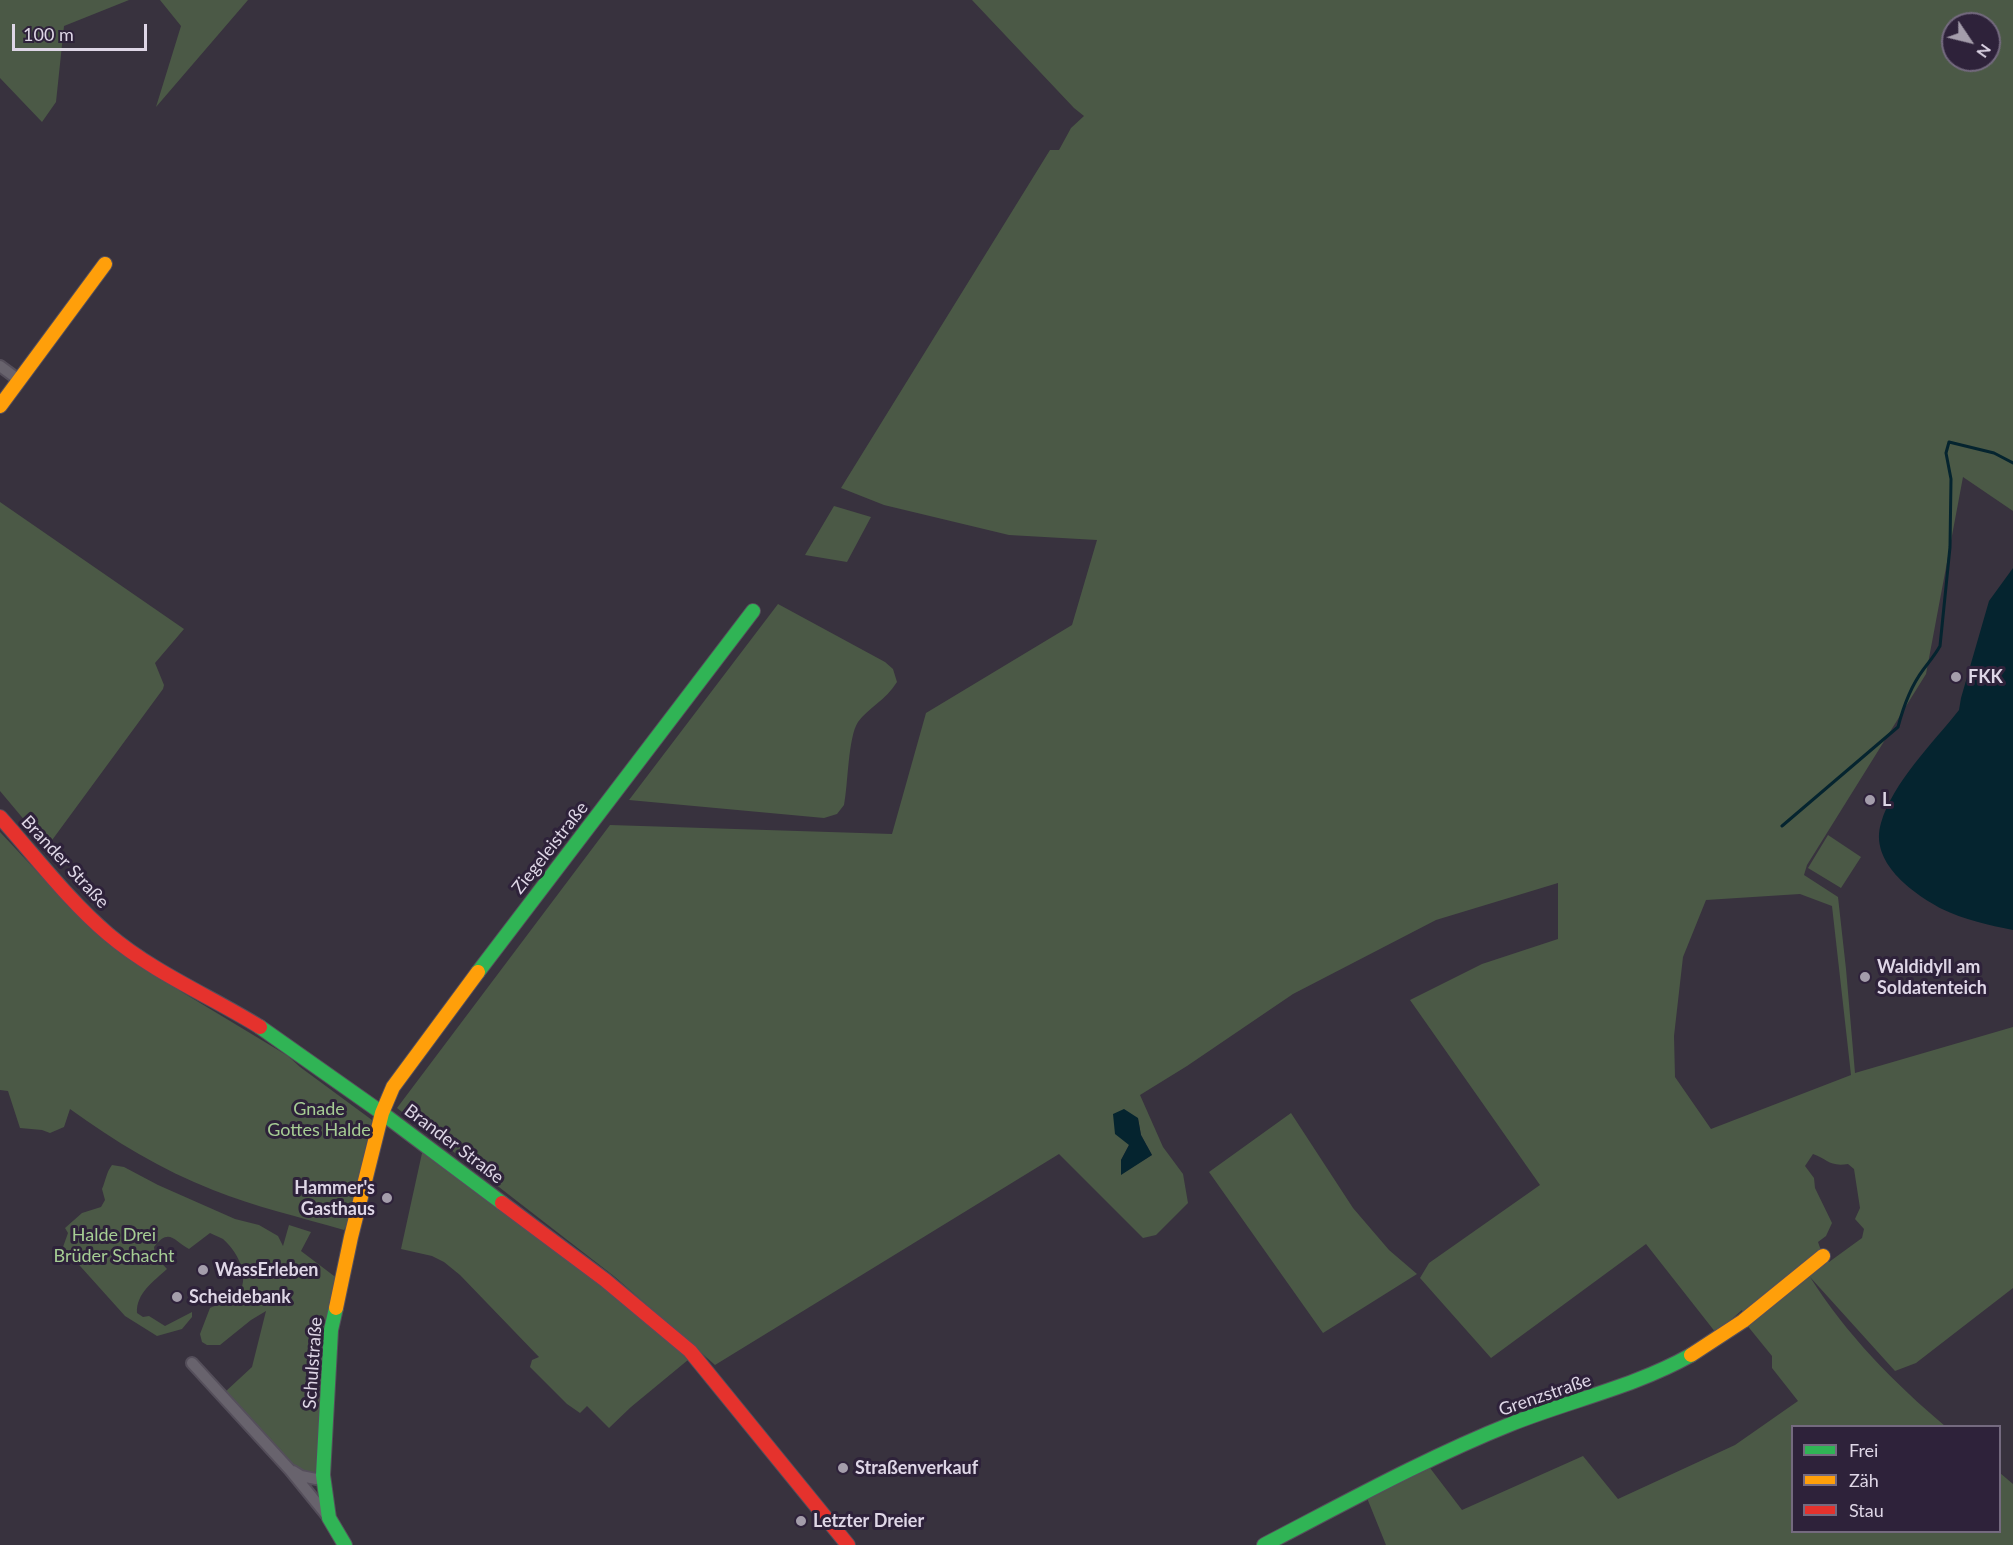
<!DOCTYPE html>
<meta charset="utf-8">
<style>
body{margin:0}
#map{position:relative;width:2013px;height:1545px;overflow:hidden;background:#38323e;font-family:Lato,sans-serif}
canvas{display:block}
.legend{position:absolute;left:1791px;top:1425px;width:210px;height:108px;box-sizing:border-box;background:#2e223a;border:2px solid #746a7f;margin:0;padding:8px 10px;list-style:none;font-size:18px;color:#ded6e6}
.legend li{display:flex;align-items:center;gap:12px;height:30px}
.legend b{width:30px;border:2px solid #746a7f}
.north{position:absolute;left:1941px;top:12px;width:60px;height:60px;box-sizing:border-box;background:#2e223a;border:2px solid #746a7f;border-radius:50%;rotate:125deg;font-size:16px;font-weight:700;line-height:24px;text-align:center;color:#ded6e6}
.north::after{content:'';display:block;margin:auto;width:21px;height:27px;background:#a49dab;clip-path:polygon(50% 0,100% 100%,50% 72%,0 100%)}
.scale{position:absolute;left:12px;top:24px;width:135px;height:27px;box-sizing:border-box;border:3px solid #ded6e6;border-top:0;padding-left:8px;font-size:18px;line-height:21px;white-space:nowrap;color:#ded6e6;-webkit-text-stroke:4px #2e223a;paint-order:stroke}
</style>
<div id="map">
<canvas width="2013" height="1545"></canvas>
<ul class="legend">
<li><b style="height:8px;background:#30b455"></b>Frei</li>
<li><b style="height:8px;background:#ff9f0a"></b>Zäh</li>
<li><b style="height:8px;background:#e5322d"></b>Stau</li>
</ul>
<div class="north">N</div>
<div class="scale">100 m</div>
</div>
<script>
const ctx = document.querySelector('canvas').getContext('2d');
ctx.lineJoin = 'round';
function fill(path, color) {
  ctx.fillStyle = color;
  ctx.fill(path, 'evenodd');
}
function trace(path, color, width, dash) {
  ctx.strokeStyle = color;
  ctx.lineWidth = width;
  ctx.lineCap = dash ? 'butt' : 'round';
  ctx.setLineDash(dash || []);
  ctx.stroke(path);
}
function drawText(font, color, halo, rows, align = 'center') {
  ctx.font = font + ' Lato,sans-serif';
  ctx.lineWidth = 6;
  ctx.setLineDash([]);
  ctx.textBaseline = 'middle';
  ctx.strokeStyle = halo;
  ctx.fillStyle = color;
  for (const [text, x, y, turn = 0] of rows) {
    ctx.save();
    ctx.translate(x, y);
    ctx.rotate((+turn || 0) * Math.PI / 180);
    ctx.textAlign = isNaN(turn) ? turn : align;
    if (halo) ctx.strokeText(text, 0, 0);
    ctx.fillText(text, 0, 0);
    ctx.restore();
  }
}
fill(new Path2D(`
 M0 0H129L64 26 56 102 42 122 0 78Z
 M160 0H248L156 107 181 26Z
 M972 0H2013V511L1963 477 1926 674 1807 865 1804 875 1838 897 1846 969 1855 1073 2013 1027V1288L1916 1363 1895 1371 1810 1277C1846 1334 1894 1383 1945 1426H1792V1532H2000V1473L2013 1484V1545H1386L1367 1498 1430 1468 1462 1510 1583 1456 1618 1499 1735 1445 1798 1401 1772 1368V1356L1746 1324 1742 1310 1716 1333 1646 1244 1491 1358 1420 1278 1429 1263 1540 1185 1410 1000 1482 964 1558 939V883L1436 920 1293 994 1187 1066 1140 1095 1163 1147 1183 1174 1188 1203 1156 1235 1143 1238 1059 1154 715 1365 615 1277 397 1108 610 825 892 834 926 713 1072 625 1097 540 1009 535 884 505 841 488 1050 150H1059L1071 128 1084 116 1074 108ZM1953 24H1989V60H1953ZM1800 894 1832 906 1851 1075 1711 1129 1675 1077 1674 1036 1683 957 1706 900ZM1138 1119 1141 1135 1152 1155 1121 1174V1160L1129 1145ZM1813 1154C1828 1159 1829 1167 1848 1164L1854 1169 1860 1208 1855 1219 1864 1229 1862 1238 1829 1262 1823 1256 1818 1242 1826 1236 1832 1223 1815 1188 1814 1178 1805 1166Z
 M0 502 184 629 155 663 164 685 163 689 47 847 0 791Z
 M834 506 871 517 847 562 805 555Z
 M778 604 885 662 893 669 897 682C886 700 868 708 858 722 848 737 848 786 844 805L837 814 824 818 629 800Z
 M0 832 73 910 182 992 288 1056 300 1067 372 1120 348 1224 344 1230C300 1217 255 1207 213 1190 162 1170 114 1141 70 1109L64 1127 50 1133 42 1130 20 1128 8 1091 0 1090Z
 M1828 835 1861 857 1841 888 1808 868Z
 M1291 1113 1353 1208 1389 1250 1417 1274 1323 1333 1209 1172Z
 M424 1144 694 1355 631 1407 609 1428 587 1406 580 1413 567 1404 530 1367 532 1360 539 1357 460 1275 444 1262 432 1256 401 1249Z
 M112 1165 124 1167 158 1185 235 1219 259 1225 278 1236 283 1246 289 1225 311 1232 301 1251 338 1279 320 1453 315 1475 292 1466 225 1392 252 1367 266 1311 251 1320 220 1345H207L202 1342 200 1334 210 1308C217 1304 225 1305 232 1300 254 1284 240 1254 223 1239 219 1237 214 1235 210 1233L189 1249C174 1241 169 1227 154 1247L155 1256 167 1269C154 1281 136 1293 137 1313L143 1317 149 1316 165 1326 192 1312V1317L182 1329 157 1336 125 1316 63 1247 68 1233 65 1228 82 1213 101 1207 105 1200 102 1189C106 1180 106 1173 112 1165Z`), '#4b5946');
fill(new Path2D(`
 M2013 568V930C1992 926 1962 919 1942 909 1912 893 1869 862 1881 823 1893 782 1933 743 1959 710L1961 698 1989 601Z
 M1124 1109 1138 1118 1141 1135 1152 1155 1121 1175V1160L1129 1145 1115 1134 1113 1114Z`), '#05242f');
trace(new Path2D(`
 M1782 826 1898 727C1903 708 1911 686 1923 670 1929 662 1935 655 1940 646L1950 547 1951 479 1946 453 1949 442 1994 453 2013 463`), '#05242f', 3);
const street = new Path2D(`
 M0 366 19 380
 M192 1363 290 1470 329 1518
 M293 1471 301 1476 316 1479 323 1475`);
const fast = new Path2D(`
 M478 972 753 611
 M260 1027 382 1113 502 1203
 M336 1308 331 1330 323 1475 329 1518 345 1545
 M1264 1545C1345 1503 1426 1458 1511 1424 1571 1400 1634 1387 1691 1355`);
const slow = new Path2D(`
 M0 406 105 264
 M336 1308 351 1237 382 1113 393 1087 478 972
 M1691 1355 1743 1321 1823 1256`);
const jam = new Path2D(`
 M0 817C35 856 68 900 108 934 154 973 210 996 260 1027
 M502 1203 605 1280 690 1351 848 1545`);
trace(street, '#554f5b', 14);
trace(fast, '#554f5b', 16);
trace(slow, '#554f5b', 16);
trace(jam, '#554f5b', 16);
trace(street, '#68636d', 10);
trace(fast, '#30b455', 14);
trace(slow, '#ff9f0a', 14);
trace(jam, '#e5322d', 14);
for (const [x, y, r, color] of [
 [1956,677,6,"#a49dab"],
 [1870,800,6,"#a49dab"],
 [1865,977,6,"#a49dab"],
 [387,1198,6,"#a49dab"],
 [203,1270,6,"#a49dab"],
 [177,1297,6,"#a49dab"],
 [843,1468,6,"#a49dab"],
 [801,1521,6,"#a49dab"]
]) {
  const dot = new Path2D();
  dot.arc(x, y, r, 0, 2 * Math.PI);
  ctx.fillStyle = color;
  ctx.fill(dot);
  trace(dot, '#2e223a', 2);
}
drawText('bold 18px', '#ded6e6', '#2e223a', [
 ["FKK",1968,677],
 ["L",1882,800],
 ["Waldidyll am",1877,967],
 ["Soldatenteich",1877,988],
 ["Hammer's",375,1188,"right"],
 ["Gasthaus",375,1209,"right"],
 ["WassErleben",215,1270],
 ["Scheidebank",189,1297],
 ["Straßenverkauf",855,1468],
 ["Letzter Dreier",813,1521]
], 'left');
drawText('18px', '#ded6e6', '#2e223a', [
 ["Ziegeleistraße",550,848,-52],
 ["Brander Straße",65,862,47],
 ["Brander Straße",454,1144,37],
 ["Schulstraße",313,1363,-86],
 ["Grenzstraße",1545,1395,-19]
]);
drawText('18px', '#a6cd94', '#2e223a', [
 ["Gnade",319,1109],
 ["Gottes Halde",319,1130],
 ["Halde Drei",114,1235],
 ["Brüder Schacht",114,1256]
]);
</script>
